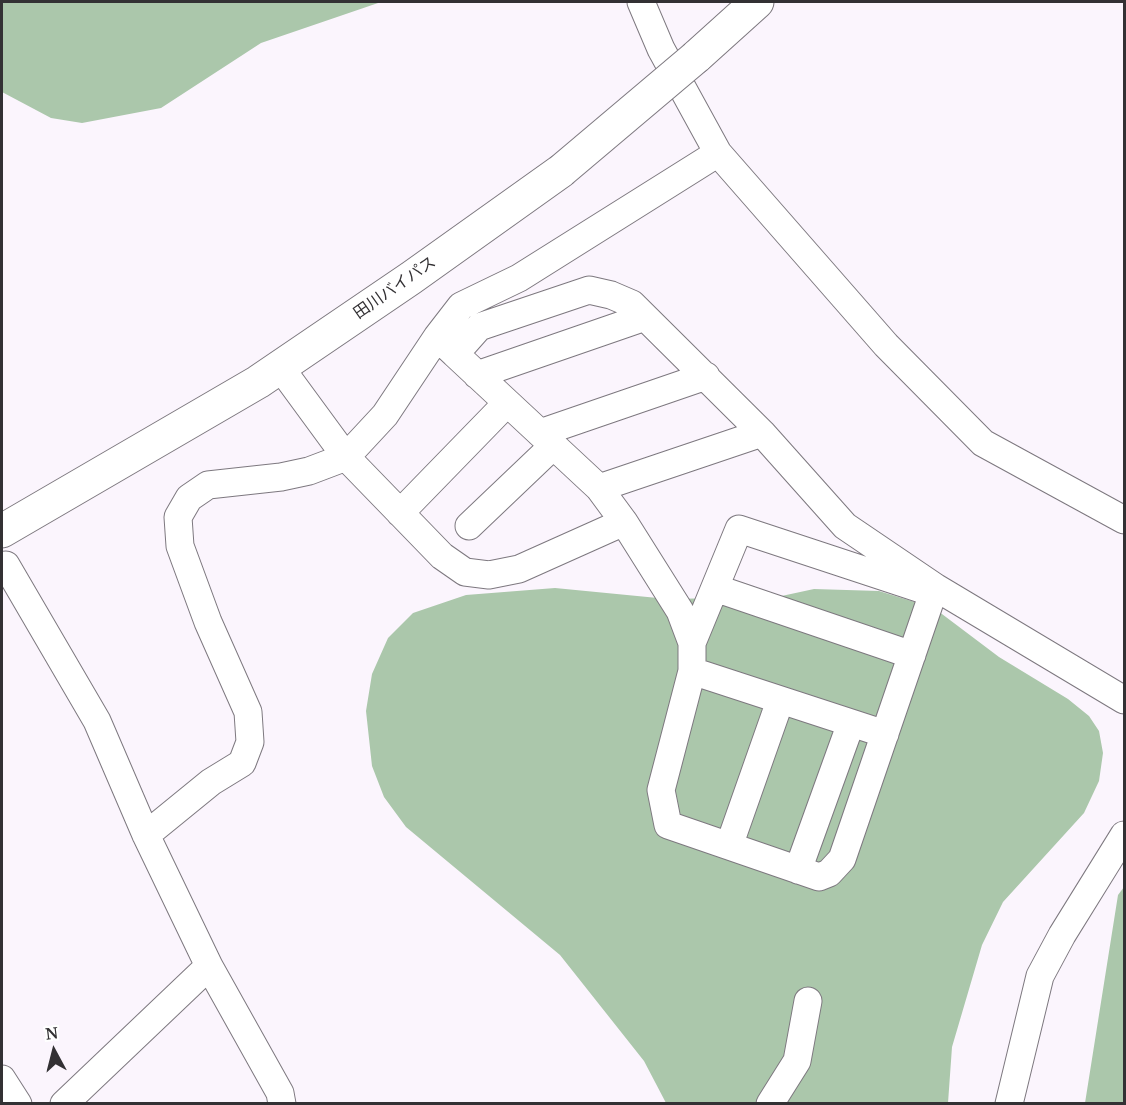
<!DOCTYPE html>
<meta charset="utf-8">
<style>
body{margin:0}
#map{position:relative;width:1126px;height:1105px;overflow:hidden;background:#fbf5fd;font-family:"Noto Serif",serif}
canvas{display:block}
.frame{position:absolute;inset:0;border:3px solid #333134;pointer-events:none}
.north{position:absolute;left:24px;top:1021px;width:60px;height:60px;-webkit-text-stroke:4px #fff;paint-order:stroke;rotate:353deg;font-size:16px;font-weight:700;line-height:24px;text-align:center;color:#333134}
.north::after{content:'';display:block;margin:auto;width:21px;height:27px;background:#333134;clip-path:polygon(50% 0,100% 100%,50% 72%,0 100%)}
</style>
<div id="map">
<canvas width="1126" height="1105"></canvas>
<div class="frame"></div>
<div class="north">N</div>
</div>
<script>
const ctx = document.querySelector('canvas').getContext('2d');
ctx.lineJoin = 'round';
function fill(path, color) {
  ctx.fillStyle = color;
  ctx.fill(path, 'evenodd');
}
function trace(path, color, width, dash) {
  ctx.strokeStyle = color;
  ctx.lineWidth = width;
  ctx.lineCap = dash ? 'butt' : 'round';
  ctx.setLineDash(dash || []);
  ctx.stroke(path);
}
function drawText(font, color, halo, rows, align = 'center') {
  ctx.font = font + ' "Noto Serif","Noto Sans JP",serif';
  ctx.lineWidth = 6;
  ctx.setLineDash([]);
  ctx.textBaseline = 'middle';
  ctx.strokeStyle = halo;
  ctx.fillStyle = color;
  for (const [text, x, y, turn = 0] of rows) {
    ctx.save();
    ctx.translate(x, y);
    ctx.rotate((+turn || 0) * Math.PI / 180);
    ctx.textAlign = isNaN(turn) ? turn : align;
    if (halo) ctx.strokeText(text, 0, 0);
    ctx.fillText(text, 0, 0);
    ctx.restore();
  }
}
fill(new Path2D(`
 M2 2H381L261 43 161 108 82 123 51 118 2 92Z
 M555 588 668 599 777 597 814 589 879 591 934 608 999 657 1068 699 1089 716 1099 731 1103 753 1099 781 1084 813 1003 902 982 945 952 1047 948 1103H666L644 1061 560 955 406 827 384 797 372 766 366 711 372 674 388 638 413 613 466 595Z
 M1124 887V1103H1085L1118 895Z`), '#abc7ab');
const minor = new Path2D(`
 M641 2 661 49 718 153 886 345 983 443 1124 520
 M437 337 455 354 479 327 589 290 611 295 632 304 762 433 845 526 935 587
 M455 354 599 488 624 522
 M280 367 346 457 442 556 465 572 489 575 519 569 624 522 680 611 692 643V671L661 790 668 825 819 877 829 873 842 859 935 587 1124 700
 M477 375 645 317
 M540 433 706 376
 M599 488 762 433
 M400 513 507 403
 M469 526 554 445
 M6 565 97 721 146 835 209 966 280 1093 282 1104
 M715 588 912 655
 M692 643 739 529 924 590
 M692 671 885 734
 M146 835 211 782 242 763 250 742 248 712 208 622 180 546 178 517 189 498 208 485 281 477 309 471 346 457 385 415 437 337 461 306 519 278 718 153
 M729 846 780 701
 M798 870 851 723
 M2 1079 18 1104
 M64 1104 209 966
 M770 1104 797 1061 808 1001
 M1009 1104 1040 976 1062 935 1124 835`);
const highway = new Path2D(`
 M696 57 757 2
 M2 531 258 382 411 278 561 171`);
trace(minor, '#7d787f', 29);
trace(highway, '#7d787f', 35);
trace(minor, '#fff', 27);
trace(highway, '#fff', 33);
const highwayBridge = new Path2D(`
 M561 171 696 57`);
trace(highwayBridge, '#7d787f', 35, []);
trace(highwayBridge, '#fff', 33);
drawText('16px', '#333134', '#fff', [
 ["田川バイパス",395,288,-35]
]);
</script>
